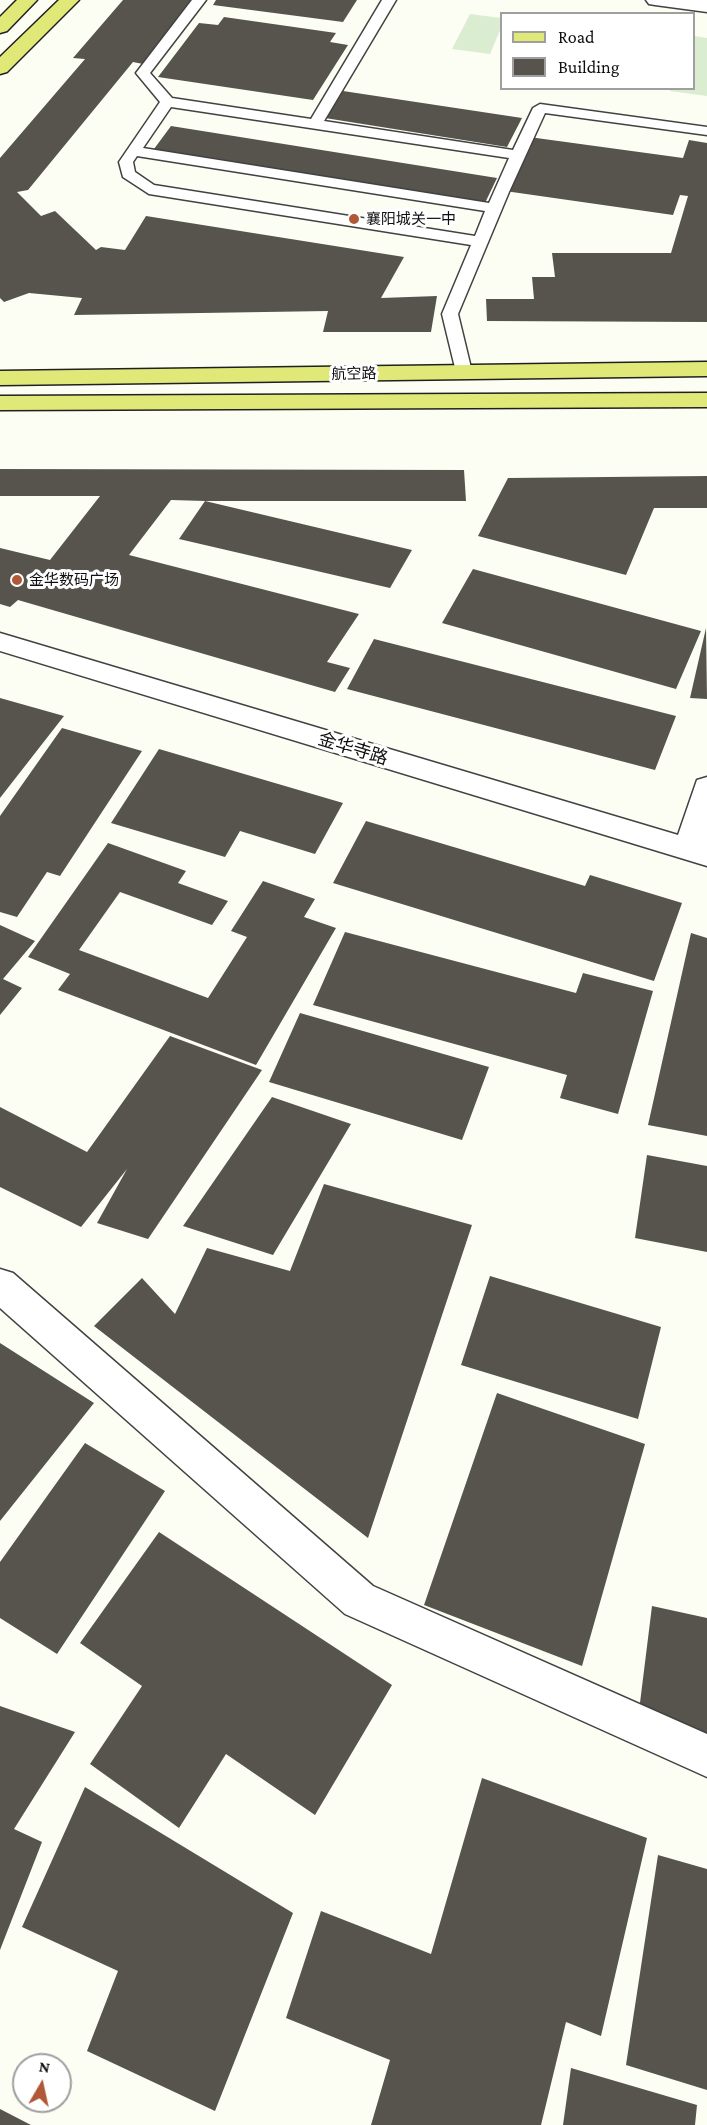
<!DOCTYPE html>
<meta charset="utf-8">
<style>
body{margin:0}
#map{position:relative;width:707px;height:2125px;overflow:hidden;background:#fcfef3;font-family:"Crimson Pro",serif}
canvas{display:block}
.legend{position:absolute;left:500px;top:12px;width:195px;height:78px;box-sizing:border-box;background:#fff;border:2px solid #9f9f9f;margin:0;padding:8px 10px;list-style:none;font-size:18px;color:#0f0f0f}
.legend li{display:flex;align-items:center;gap:12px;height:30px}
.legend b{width:30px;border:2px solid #9f9f9f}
.north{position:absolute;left:12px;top:2053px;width:60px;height:60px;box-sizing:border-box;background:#fff;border:2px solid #9f9f9f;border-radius:50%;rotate:9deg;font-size:16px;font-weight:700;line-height:24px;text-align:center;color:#0f0f0f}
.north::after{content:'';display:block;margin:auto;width:21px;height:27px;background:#b05837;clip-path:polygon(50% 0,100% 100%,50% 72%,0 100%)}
</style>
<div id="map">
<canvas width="707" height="2125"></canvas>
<ul class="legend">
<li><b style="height:8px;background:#e0e978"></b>Road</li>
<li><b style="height:16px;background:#57544d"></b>Building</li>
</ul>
<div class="north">N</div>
</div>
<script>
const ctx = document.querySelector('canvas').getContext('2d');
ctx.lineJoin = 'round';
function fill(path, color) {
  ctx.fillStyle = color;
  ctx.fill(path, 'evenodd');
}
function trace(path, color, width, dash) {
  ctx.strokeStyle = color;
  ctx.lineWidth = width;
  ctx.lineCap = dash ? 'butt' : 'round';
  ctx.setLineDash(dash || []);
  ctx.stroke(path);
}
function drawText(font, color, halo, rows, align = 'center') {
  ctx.font = font + ' "Crimson Pro","Noto Sans SC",serif';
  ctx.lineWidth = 6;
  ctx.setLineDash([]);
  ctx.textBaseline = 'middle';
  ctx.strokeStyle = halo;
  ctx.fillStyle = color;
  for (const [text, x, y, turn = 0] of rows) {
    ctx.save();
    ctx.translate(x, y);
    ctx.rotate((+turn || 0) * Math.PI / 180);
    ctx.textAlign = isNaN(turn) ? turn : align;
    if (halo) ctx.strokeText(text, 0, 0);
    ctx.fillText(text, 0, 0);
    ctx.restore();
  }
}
fill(new Path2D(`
 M470 14 501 18V28L490 54 452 49Z
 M694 36 707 38V96L670 91 671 89 694 88Z`), '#daedd1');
fill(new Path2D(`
 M123 0H195L143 64 133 62 28 190 17 192 41 216 55 211 96 250 101 247 125 250 146 216 404 257 381 298 437 296 431 332H323L328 311 74 315 82 298 29 293 4 302 0 298V158L85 59 73 58Z
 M216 0H357L343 22 213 5Z
 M224 17 336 33 330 42 348 45 313 100 158 77 199 23 218 25Z
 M343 91 522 118 507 147 325 118Z
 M171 126 497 178 485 203 154 149Z
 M529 137 683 158 689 140 707 143V322L487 321 486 299H534L532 277H555L552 253H671L688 196 680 195 673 215 505 191Z
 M0 469 464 470 466 501H205L412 550 390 588 179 539 205 501 171 500 129 555 359 614 327 662 350 668 335 692 18 600 10 607 0 604V548L50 560 100 496H0Z
 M707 476V508H654L626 575 478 536 508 478Z
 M473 569 701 631 676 689 442 623Z
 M706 628 707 699 690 698Z
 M374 639 676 716 655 770 347 689Z
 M0 698 64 716 0 798Z
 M62 728 142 751 60 876 47 872 17 917 0 912V816Z
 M159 749 343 803 315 854 240 831 225 857 111 823Z
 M366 821 585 886 590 875 682 903 654 981 333 883Z
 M108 843 186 871 178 883 228 901 212 925 120 892 79 950 208 998 247 937 231 931 263 881 315 899 304 917 336 928 256 1065 58 990 70 974 28 957Z
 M0 925 35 941 3 979 22 988 0 1015Z
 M345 932 576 993 583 973 653 991 618 1114 560 1098 567 1075 313 1005Z
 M691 933 707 938V1136L648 1125Z
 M300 1013 489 1067 462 1140 269 1082Z
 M170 1036 262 1070 148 1239 97 1223 127 1169 81 1227 0 1187V1107L87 1152Z
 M272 1097 351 1124 273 1255 183 1226Z
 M647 1155 707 1166V1252L635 1238Z
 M324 1184 472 1225 368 1538 94 1326 142 1278 175 1314 207 1248 290 1271Z
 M490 1276 661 1327 638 1419 461 1365Z
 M0 1343 94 1403 0 1521Z
 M497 1393 645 1444 582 1666 424 1605Z
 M85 1443 165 1491 57 1654 0 1618V1562Z
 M159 1532 392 1685 315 1815 226 1754 179 1828 90 1764 142 1686 80 1643Z
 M652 1606 707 1618V1736L638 1719Z
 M0 1706 75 1732 14 1829 42 1842 0 1950Z
 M482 1778 647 1838 601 2036 566 2022 541 2125H371L390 2060 286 2018 321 1911 431 1954Z
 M85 1787 293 1913 215 2111 87 2051 118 1971 22 1927Z
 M658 1855 707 1869V2090L626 2065Z
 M571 2068 697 2105 695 2125H563Z
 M0 2109 31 2125H0Z`), '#57544d');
const lane = new Path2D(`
 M192 0H206L150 73 172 98 311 119 382 0H396L324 121 513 150 533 108 540 104 707 127V135L545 113 509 192 458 314 472 372 469 376H457L442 314 471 245 149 194 123 177 119 162 160 102 136 73ZM171 107 509 158 489 203 143 148ZM137 156 485 211 475 236 154 185 135 172 133 162Z`);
const street = new Path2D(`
 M646 0H707V12L655 5 649 4Z
 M0 633 678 835 697 780 707 777V866L0 651Z
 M0 1269 13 1273 373 1586 707 1734V1777L345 1614 0 1308Z`);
const primary = new Path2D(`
 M17 0H37L7 31 0 33V17Z
 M59 0H79L7 72 0 74V57Z
 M707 362V376L0 385V371Z
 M707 393V407L0 410V396Z`);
trace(lane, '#424242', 3);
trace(street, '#424242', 3);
trace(primary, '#202020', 3);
fill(lane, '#fff');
fill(street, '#fff');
fill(primary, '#e0e978');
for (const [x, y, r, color] of [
 [354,219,6,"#b05837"],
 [17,580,6,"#b05837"]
]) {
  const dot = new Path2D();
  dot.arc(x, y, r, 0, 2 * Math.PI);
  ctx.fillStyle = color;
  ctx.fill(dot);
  trace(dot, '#fff', 2);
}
drawText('15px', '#0f0f0f', '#fff', [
 ["襄阳城关一中",366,219],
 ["金华数码广场",29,580]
], 'left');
drawText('15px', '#0f0f0f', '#fff', [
 ["航空路",354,374,-1]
]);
drawText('18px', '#0f0f0f', '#fff', [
 ["金华寺路",353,749,17]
]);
</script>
